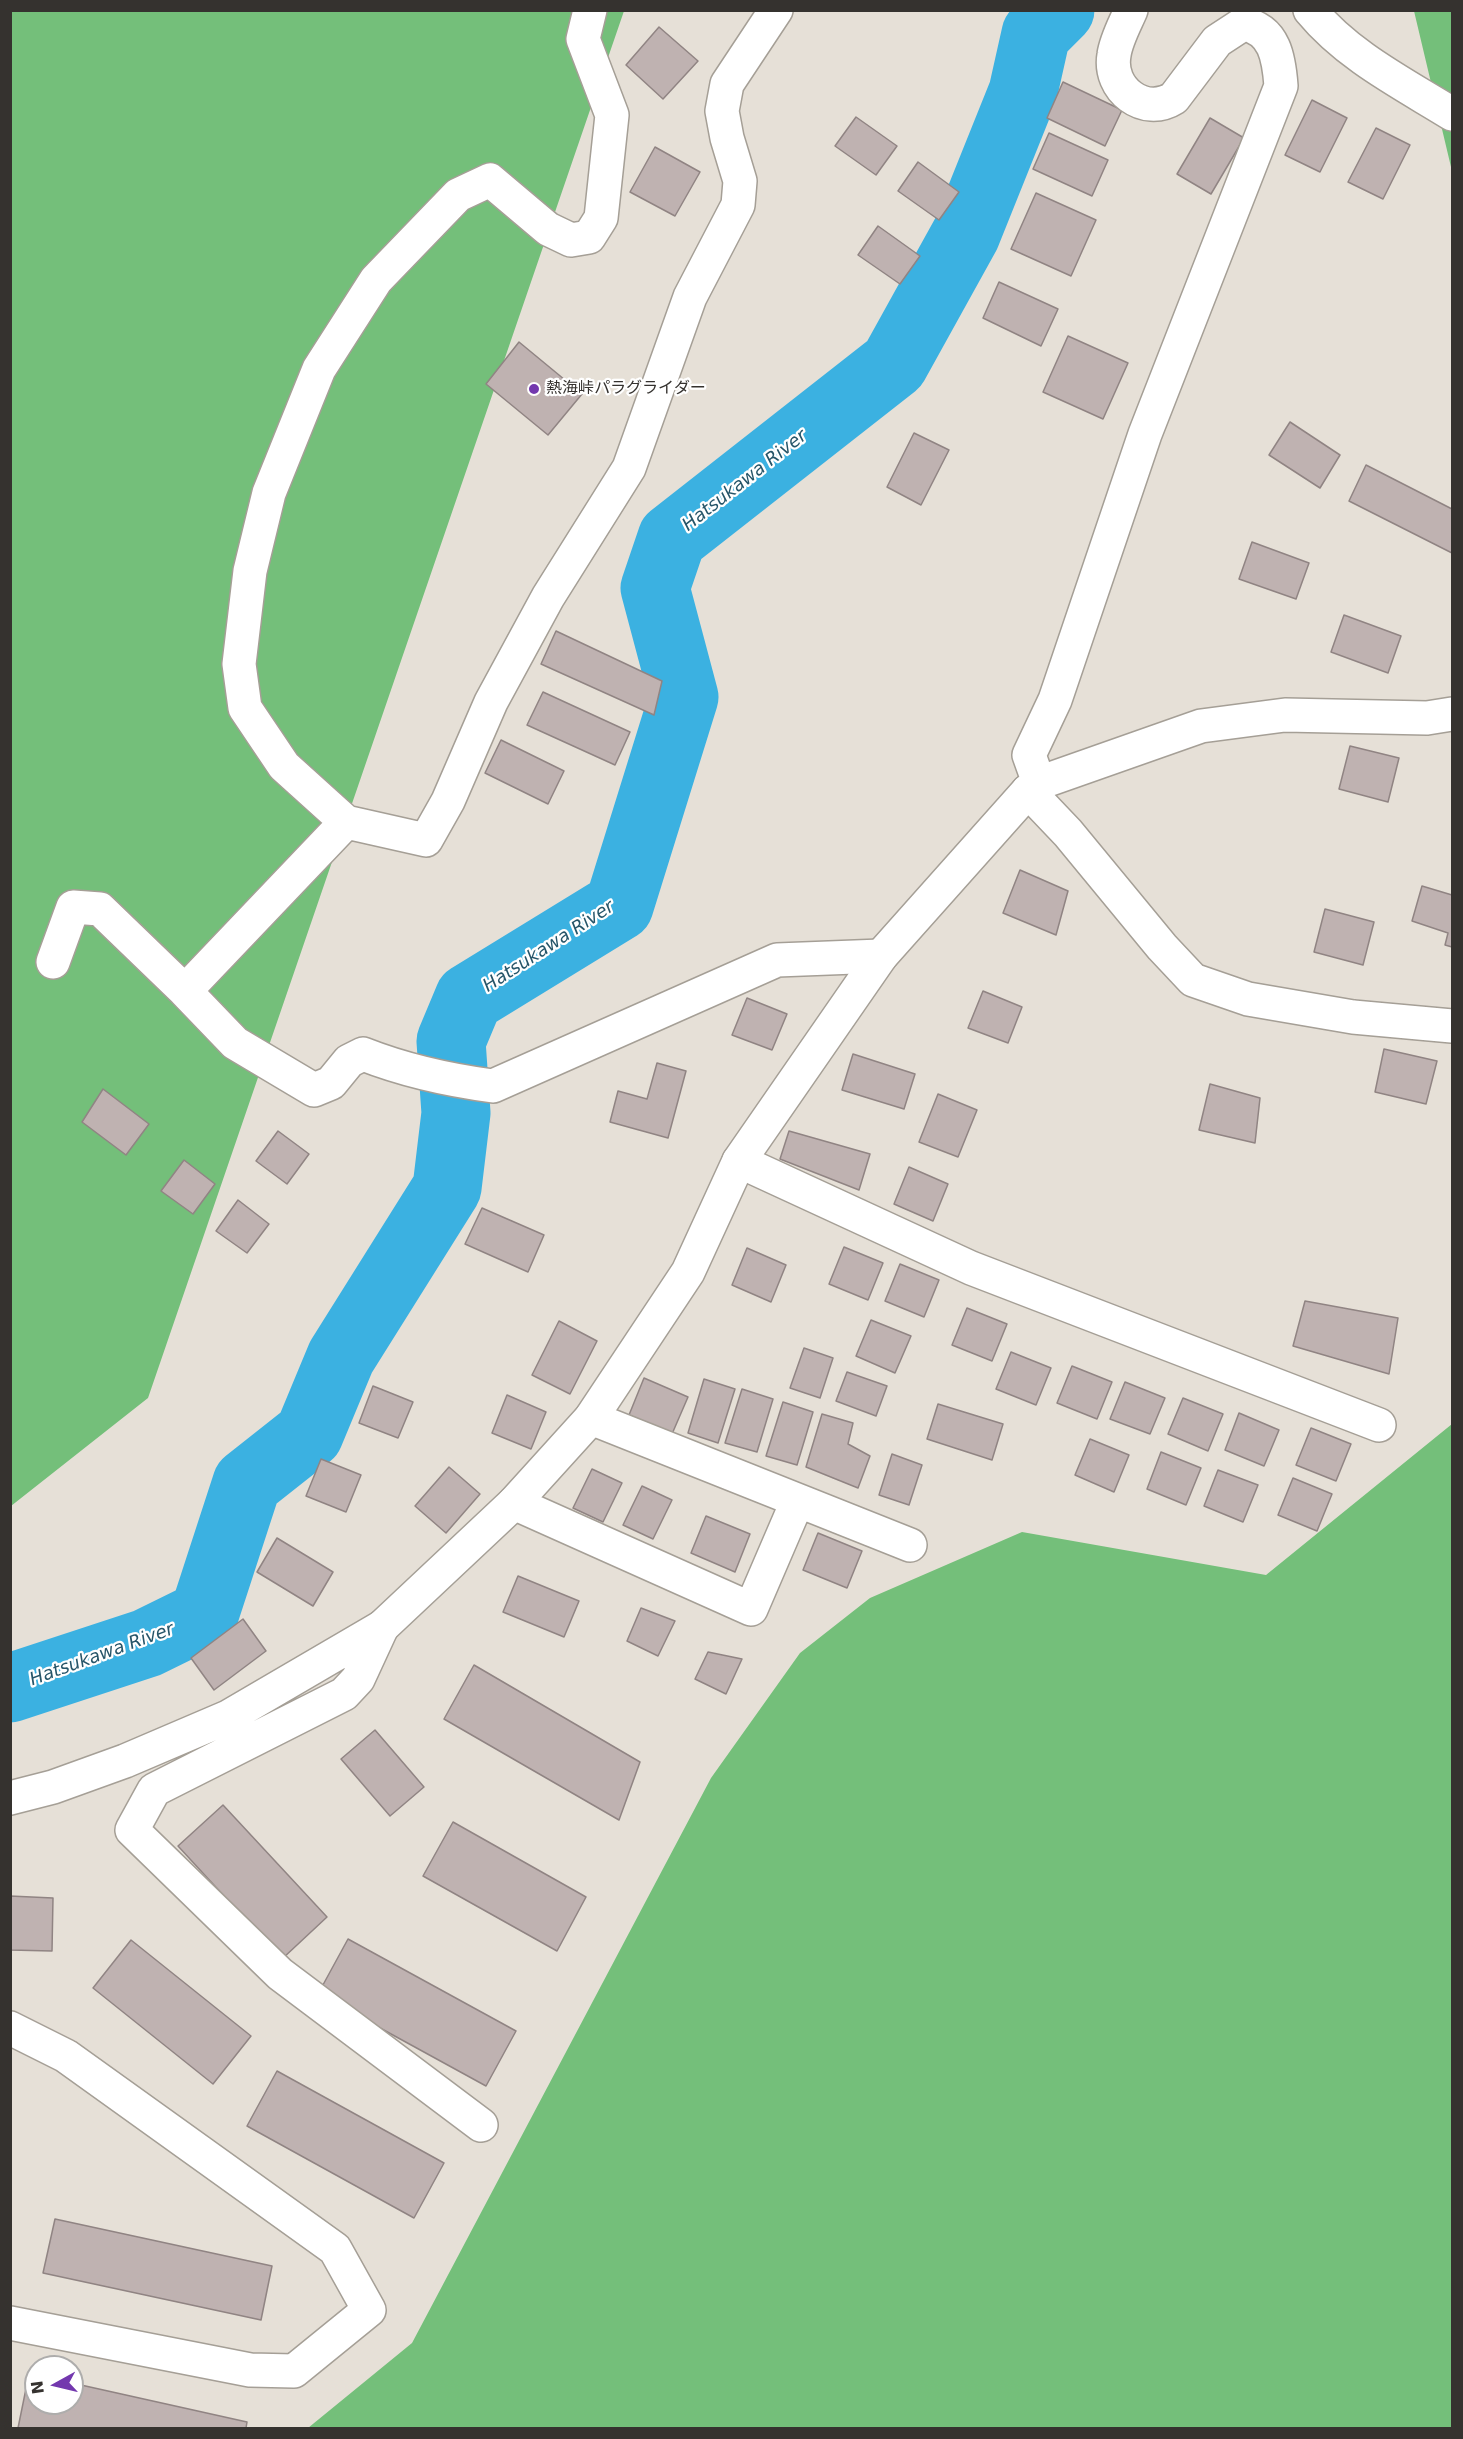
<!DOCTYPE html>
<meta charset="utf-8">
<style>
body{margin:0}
#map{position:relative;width:1463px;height:2439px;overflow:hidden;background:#e6e0d7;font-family:"DejaVu Sans",sans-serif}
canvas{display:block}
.frame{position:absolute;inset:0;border:12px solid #35322f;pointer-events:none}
.north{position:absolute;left:24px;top:2355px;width:60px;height:60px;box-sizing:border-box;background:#fff;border:2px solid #aeadac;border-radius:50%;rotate:262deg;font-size:16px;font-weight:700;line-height:24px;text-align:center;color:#35322f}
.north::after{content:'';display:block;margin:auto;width:21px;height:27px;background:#7338ae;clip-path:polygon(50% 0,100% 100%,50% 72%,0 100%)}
</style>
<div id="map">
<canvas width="1463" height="2439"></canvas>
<div class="frame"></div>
<div class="north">N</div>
</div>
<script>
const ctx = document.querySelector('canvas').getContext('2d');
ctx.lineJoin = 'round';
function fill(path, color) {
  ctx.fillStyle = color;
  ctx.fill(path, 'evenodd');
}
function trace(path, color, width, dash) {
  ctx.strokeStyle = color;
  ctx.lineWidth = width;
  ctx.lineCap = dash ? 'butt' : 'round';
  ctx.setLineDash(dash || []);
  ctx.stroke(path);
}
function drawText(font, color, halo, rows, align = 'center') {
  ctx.font = font + ' "DejaVu Sans","Noto Sans JP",sans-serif';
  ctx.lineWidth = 4.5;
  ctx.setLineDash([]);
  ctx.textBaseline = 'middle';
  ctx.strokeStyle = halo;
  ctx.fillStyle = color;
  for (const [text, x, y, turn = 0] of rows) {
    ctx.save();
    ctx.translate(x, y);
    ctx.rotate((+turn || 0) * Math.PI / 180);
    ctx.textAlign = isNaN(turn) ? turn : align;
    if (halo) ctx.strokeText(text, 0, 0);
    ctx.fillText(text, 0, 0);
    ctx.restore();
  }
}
fill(new Path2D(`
 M11 11H624L148 1398 11 1506Z
 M1414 11H1452V176L1451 167Z
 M1452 1424V2428H308L412 2343 711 1778 800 1653 870 1598 1022 1532 1266 1575Z`), '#74bf7a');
trace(new Path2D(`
 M10 1688 147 1643 204 1615 247 1483 309 1434 341 1357 447 1188 456 1113 451 1041 469 998 619 906 684 697 655 588 672 538 894 364 966 234 1023 92 1036 34 1060 10`), '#3bb1e1', 69);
const building = new Path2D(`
 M659 27 698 61 663 99 626 65Z
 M1063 82 1122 110 1105 146 1047 118Z
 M1312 100 1347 118 1320 172 1285 155Z
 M856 117 897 146 876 175 835 146Z
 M1210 118 1244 138 1211 194 1177 174Z
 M1376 128 1410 145 1383 199 1348 182Z
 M1049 133 1108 160 1092 196 1033 169Z
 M655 147 700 172 675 216 630 192Z
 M918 162 959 192 939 220 898 191Z
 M1036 193 1096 220 1071 276 1011 249Z
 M878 226 920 256 900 284 858 255Z
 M999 282 1058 309 1041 346 983 318Z
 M1068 336 1128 363 1103 419 1043 392Z
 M519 342 582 394 548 435 486 384Z
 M1290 422 1340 455 1320 488 1269 455Z
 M914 433 949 450 921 505 887 487Z
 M1366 465 1452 509V553L1349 501Z
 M1252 542 1309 563 1296 599 1239 579Z
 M1344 615 1401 636 1388 673 1331 652Z
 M556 631 662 681 654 715 541 664Z
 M543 692 630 732 615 765 527 725Z
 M501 740 564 771 548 804 485 773Z
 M1350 746 1399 758 1388 802 1339 789Z
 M1020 870 1068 891 1056 935 1003 913Z
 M1422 886 1452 895V947L1445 945 1448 933 1412 921Z
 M1325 909 1374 922 1363 965 1314 952Z
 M983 991 1022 1007 1008 1043 968 1028Z
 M747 998 787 1014 772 1050 732 1035Z
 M1384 1049 1437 1061 1426 1104 1375 1092Z
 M853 1054 915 1074 904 1109 842 1090Z
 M657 1063 686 1071 668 1138 610 1122 618 1091 647 1099Z
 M1210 1084 1260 1098 1255 1143 1199 1130Z
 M103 1089 149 1124 126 1155 82 1122Z
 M938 1094 977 1110 958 1157 919 1142Z
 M278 1131 309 1154 287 1184 256 1161Z
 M789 1131 870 1154 859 1190 780 1159Z
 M184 1160 215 1184 193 1214 161 1191Z
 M909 1167 948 1184 933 1221 894 1204Z
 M238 1200 269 1224 247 1253 216 1231Z
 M482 1208 544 1235 528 1272 465 1244Z
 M844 1247 883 1263 868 1300 829 1284Z
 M747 1248 786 1265 771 1302 732 1285Z
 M900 1264 939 1280 924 1317 885 1301Z
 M1305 1301 1398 1318 1389 1374 1293 1346Z
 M967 1308 1007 1324 992 1361 952 1345Z
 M871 1320 911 1336 895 1373 856 1356Z
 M559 1321 597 1341 570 1394 532 1375Z
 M804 1348 833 1358 820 1398 790 1388Z
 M1011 1352 1051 1368 1036 1405 996 1389Z
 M1072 1366 1112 1382 1097 1419 1057 1403Z
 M847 1372 887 1386 876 1416 836 1401Z
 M644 1378 688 1397 672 1434 629 1415Z
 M704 1379 735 1389 718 1443 688 1433Z
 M1125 1382 1165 1398 1150 1434 1110 1419Z
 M373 1386 413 1402 398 1438 359 1423Z
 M742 1389 773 1399 757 1452 725 1443Z
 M507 1395 546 1412 531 1449 492 1433Z
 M1183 1398 1223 1414 1208 1451 1168 1434Z
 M783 1402 813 1412 797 1465 766 1456Z
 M938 1404 1003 1424 992 1460 927 1439Z
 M1239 1413 1279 1430 1264 1466 1225 1450Z
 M822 1414 853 1423 848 1444 870 1456 858 1488 806 1467Z
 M1311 1428 1351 1444 1336 1481 1296 1465Z
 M1090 1439 1129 1455 1114 1492 1075 1475Z
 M1161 1452 1201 1468 1186 1505 1147 1489Z
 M892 1454 922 1465 909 1505 879 1495Z
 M321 1459 361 1475 346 1512 306 1496Z
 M449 1467 480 1494 446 1533 415 1506Z
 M592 1469 622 1483 603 1522 573 1508Z
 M1218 1470 1258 1485 1243 1522 1204 1506Z
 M1293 1478 1332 1494 1317 1531 1278 1515Z
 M642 1486 672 1500 653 1539 623 1525Z
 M706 1516 750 1534 735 1572 691 1553Z
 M818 1533 862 1551 847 1588 803 1570Z
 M277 1538 333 1572 313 1606 257 1572Z
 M518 1576 579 1601 564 1637 503 1612Z
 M641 1608 675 1621 658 1656 627 1641Z
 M243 1619 266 1651 214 1690 191 1658Z
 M708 1652 742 1659 726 1694 695 1679Z
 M474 1665 640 1762 619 1820 444 1719Z
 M375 1730 424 1787 390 1816 341 1759Z
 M223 1805 327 1917 282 1959 178 1846Z
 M453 1822 586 1897 557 1951 423 1876Z
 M10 1896 53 1898 52 1951 10 1950Z
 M348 1939 516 2031 486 2086 318 1994Z
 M131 1940 251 2036 213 2084 93 1988Z
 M277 2071 444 2163 414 2218 247 2126Z
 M55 2219 272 2266 261 2320 43 2273Z
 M29 2374 36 2376V2403H72V2383L247 2422 246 2428H18Z`);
fill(building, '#bfb2b1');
trace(building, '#908483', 1.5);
const minor = new Path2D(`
 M1039 783 1029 755 1055 700 1145 434 1281 86C1279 59 1275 29 1243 24L1217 41 1174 98C1144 117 1108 89 1114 55 1116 40 1125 24 1131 10
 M1028 791 1068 833 1162 947 1193 980 1248 999 1353 1017 1452 1026
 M346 822 284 766 245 708 239 664 250 571 269 493 319 369 376 280 458 195 490 180 548 229 571 240 589 237 601 218 612 115 583 39 590 10
 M53 962 73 907 100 909 185 991 235 1043 314 1090 331 1083 349 1061 363 1054C406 1071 448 1080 493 1086L777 960 881 956
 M185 991 346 822 426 840 448 801 491 702 548 597 629 468 690 297 738 205 740 181 727 138 722 111 727 84 776 10
 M739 1161 971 1268 1379 1425
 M591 1418 910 1545
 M514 1503 751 1609 797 1502
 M382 1627 358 1679 344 1694 154 1790 132 1830 280 1974 481 2125
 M10 1798 53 1787 125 1761 228 1717 382 1627
 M10 2028 66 2056 335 2249 369 2310 294 2371 250 2370 10 2323`);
const tertiary = new Path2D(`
 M1310 10C1348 56 1402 83 1452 114
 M382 1627 514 1503 591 1418 688 1272 739 1161 881 956 1028 791 1039 783 1201 726 1285 715 1427 718 1452 714`);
trace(minor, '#a59f96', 36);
trace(tertiary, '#a59f96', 36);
trace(minor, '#fff', 33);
trace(tertiary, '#fff', 33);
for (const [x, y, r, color] of [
 [534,389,6,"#7338ae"]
]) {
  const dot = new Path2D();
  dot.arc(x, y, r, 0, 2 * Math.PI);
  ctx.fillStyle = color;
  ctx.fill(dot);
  trace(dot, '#fff', 2);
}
drawText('16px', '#35322f', '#fff', [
 ["熱海峠パラグライダー",546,389]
], 'left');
drawText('italic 18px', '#265569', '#fff', [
 ["Hatsukawa River",745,481,-38],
 ["Hatsukawa River",549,947,-33],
 ["Hatsukawa River",102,1655,-20]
]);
</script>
